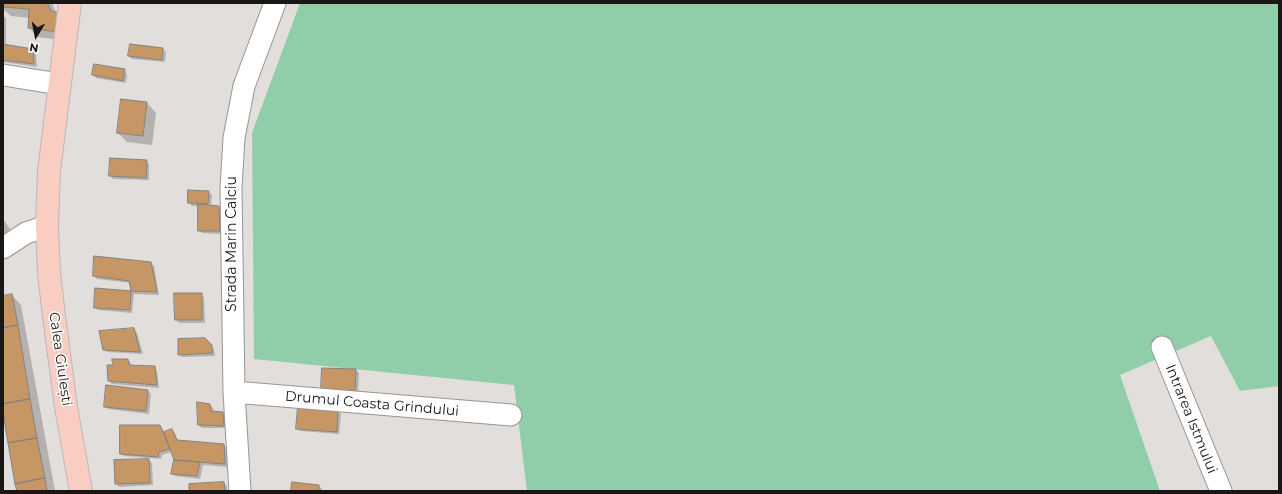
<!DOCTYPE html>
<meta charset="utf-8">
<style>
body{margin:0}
#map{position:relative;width:1282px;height:494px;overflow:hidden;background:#e1dedb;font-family:Montserrat,sans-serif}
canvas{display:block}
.frame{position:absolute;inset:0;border:4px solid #181716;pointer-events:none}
.north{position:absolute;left:16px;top:16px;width:40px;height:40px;-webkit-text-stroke:3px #fff;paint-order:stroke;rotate:190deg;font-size:11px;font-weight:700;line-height:16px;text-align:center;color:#181716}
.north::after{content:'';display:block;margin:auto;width:14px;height:18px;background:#181716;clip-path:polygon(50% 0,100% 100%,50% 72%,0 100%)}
</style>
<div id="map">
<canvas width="1282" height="494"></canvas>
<div class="frame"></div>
<div class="north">N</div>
</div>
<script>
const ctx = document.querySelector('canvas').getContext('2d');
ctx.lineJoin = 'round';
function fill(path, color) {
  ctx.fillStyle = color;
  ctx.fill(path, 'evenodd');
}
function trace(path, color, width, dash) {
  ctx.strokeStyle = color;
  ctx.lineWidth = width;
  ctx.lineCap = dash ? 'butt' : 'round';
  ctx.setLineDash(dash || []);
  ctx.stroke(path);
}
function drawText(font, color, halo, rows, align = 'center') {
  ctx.font = font + ' Montserrat,sans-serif';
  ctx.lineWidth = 3;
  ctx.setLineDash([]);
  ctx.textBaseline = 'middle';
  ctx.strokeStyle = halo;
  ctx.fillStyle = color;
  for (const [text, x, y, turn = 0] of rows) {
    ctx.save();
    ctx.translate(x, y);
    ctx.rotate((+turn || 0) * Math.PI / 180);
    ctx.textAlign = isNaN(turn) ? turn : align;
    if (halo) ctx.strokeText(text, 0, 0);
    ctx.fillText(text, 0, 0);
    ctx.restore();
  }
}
fill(new Path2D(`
 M300 3H1279V386L1240 391 1211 336 1120 375 1160 491H527L514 385 254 359 252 133Z`), '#90ceaa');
fill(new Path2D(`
 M3 3H52L68 41 38 37 29 28 30 18 11 16 3 9Z
 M3 16 6 18V46L33 50 36 53 37 67 3 62Z
 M163 49 166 52 165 62 132 59 129 56Z
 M124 70 127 74 126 83 96 78 93 75Z
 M147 103 156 113 152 145 127 142 118 133Z
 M146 161 149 164V180L113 179 110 175Z
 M209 192 212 195 211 206 219 207 222 210V234L202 233 199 230V206H192L189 203Z
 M3 219 10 229 3 235Z
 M151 263 154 266 159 295 134 294 132 313 98 310 95 307 96 290 132 292 131 283 97 279 94 276Z
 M201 294 204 297 205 323H179L176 320Z
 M12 295 21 305 55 491H17L3 413V297Z
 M134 329 137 333 143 354 107 352 103 349Z
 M208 342 214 349 215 356 182 357 179 354Z
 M128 360 131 363V366L154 367 157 371 159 388 112 384 109 381 114 366Z
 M356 370 359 373 358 394 325 392Z
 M148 391 151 394 149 414 108 409 105 406Z
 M210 405 213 408 214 412 222 413 226 416V428H202L199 425Z
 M337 411 341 414 339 434 300 431 297 428Z
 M160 426 165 433 172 430 175 433 178 442 224 445 227 448 228 467 203 465 200 479 175 476 172 473 175 460 172 452 162 455 161 459 124 456 121 453Z
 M149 460 152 463 153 485 119 487 116 484Z
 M224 483 227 486V491H190Z
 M319 486 322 489V491H292Z`), '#0003');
const building = new Path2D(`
 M3 3H47L51 11 61 13 59 32 28 28 29 9 3 7Z
 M3 44 33 49 34 64 3 60Z
 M130 44 163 48 162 60 128 56Z
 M94 64 125 69 123 81 92 75Z
 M121 99 147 102 143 136 117 133Z
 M110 158 147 160 146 178 109 176Z
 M188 190 209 191 208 204 188 203Z
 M198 204 219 206 220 231H198Z
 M94 256 151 262 157 292 131 291 129 281 93 276Z
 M95 288 131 291 130 310 94 308Z
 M174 293H202V320H175Z
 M12 294 18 325 3 328V296Z
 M18 325 30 399 3 404V328Z
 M134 328 140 352 103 350 99 331Z
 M205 338 212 345V353L178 355V339Z
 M112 359H128L129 365 155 366 157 385 108 381 107 365H113Z
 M322 368 356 369 355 391 321 389Z
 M106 385 148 390 146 411 104 407Z
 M30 399 37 438 8 443 3 413V404Z
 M197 402 210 404 211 411 223 412 224 426 198 425Z
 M298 407 338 410 337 432 296 429Z
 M120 425H160L170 449 159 452 158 457 120 454Z
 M172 429 177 440 224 444 225 464 174 460 164 432Z
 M37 438 45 478 15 484 8 443Z
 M149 459 150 483 115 484 114 460Z
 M174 460 200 462 197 476 171 474Z
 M45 478 47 491H17L15 484Z
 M224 482 225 491H189V484Z
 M292 482 319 485V491H291Z`);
fill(building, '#c69765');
trace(building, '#84827f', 1);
const minor = new Path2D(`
 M3 75 59 84
 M3 248 26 233 47 226
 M1162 347 1221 491
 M234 392 511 415
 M240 491 234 392 231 188 234 138 244 86 275 3`);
const major = new Path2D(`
 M70 3 49 171 47 226 49 273 54 316 66 407 81 491`);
trace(minor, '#989592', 23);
trace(major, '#bab9b9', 24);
trace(minor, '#fff', 21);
trace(major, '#facdc2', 22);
drawText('14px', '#181716', '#fff', [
 ["Strada Marin Calciu",232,244,-90],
 ["Calea Giulești",60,359,82],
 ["Drumul Coasta Grindului",372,404,5],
 ["Intrarea Istmului",1191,419,68]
]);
</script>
